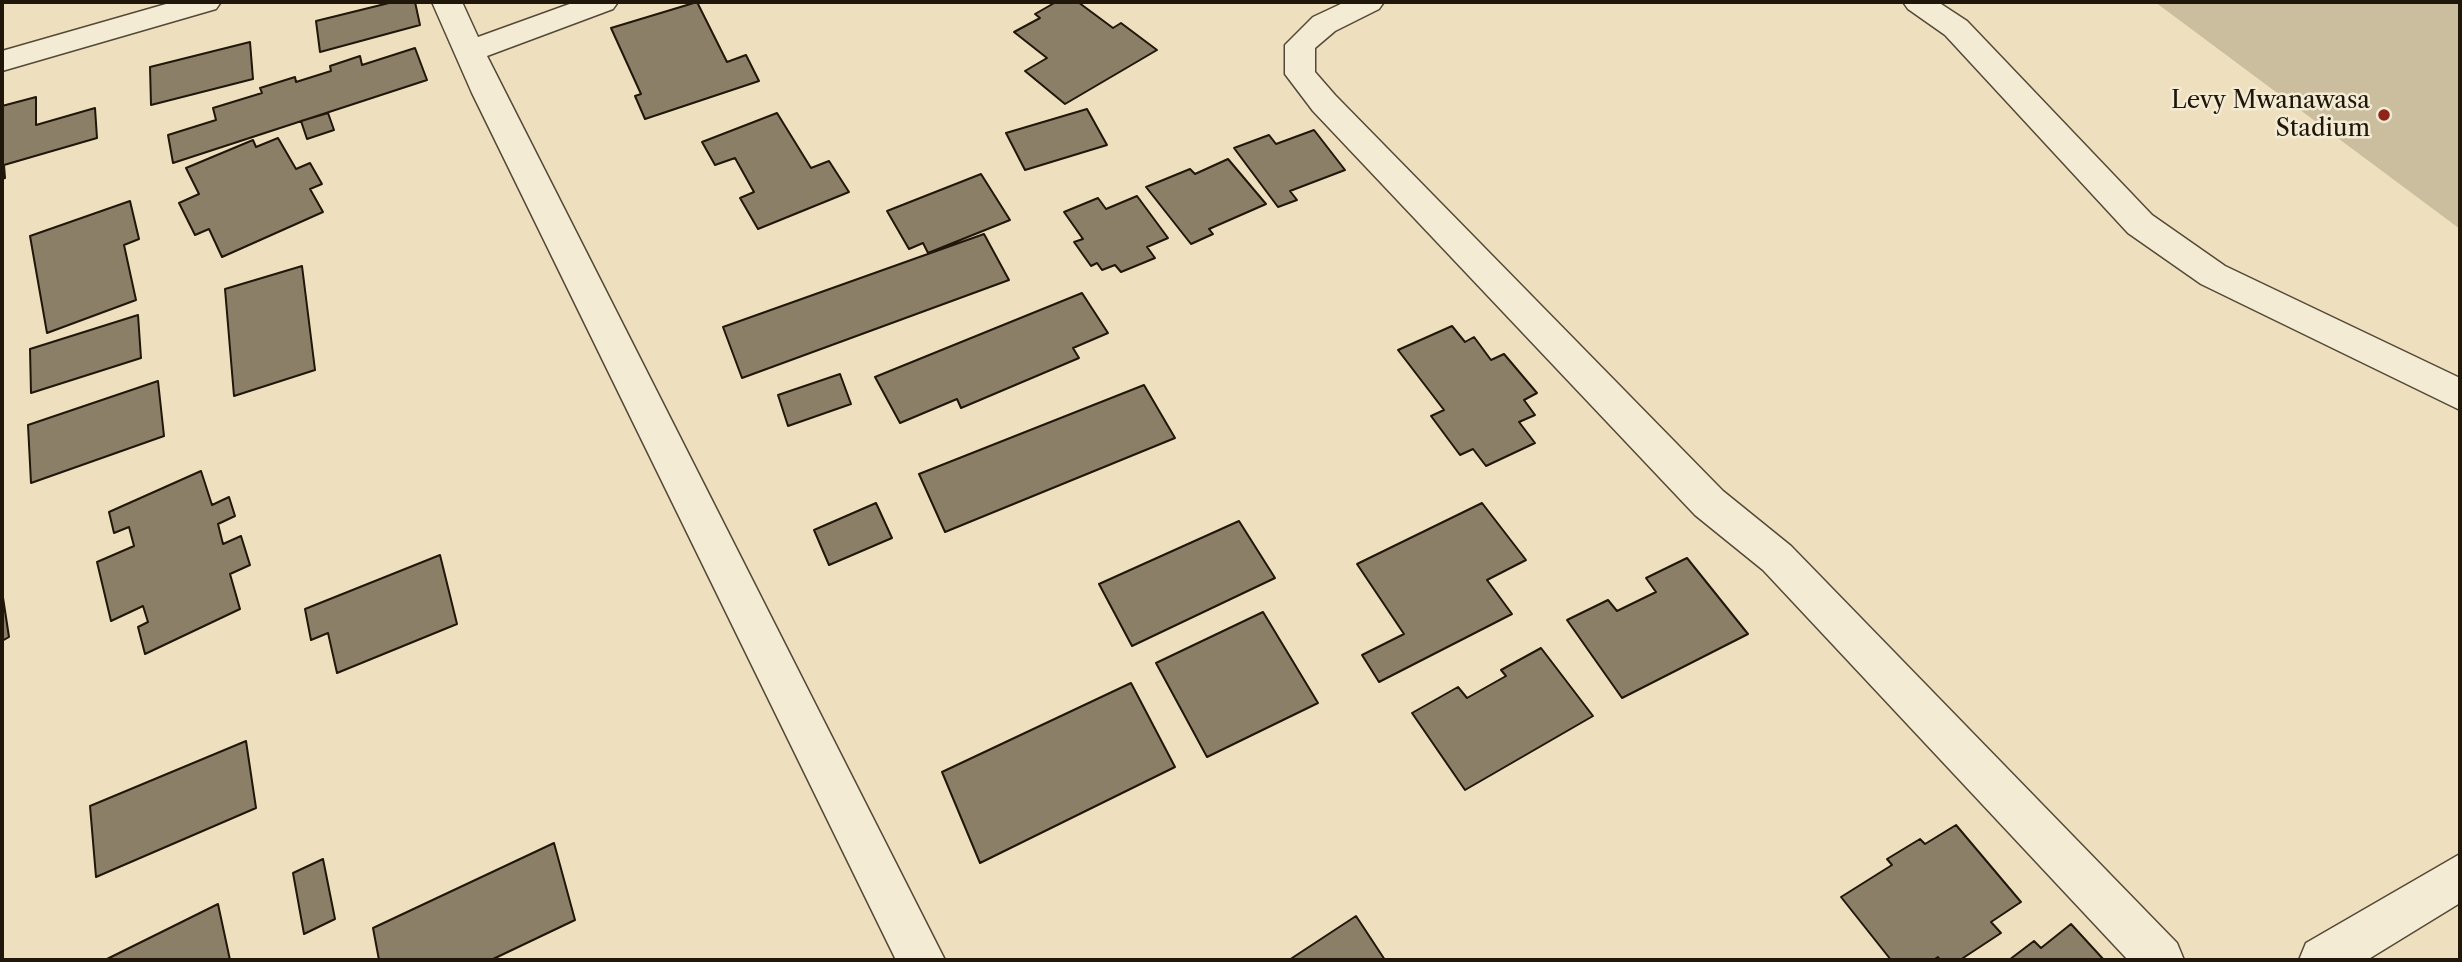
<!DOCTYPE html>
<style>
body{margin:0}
#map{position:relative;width:2462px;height:962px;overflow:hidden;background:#eee0be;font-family:"Libre Caslon Text",serif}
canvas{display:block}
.frame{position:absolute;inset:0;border:4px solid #201609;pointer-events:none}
</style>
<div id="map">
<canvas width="2462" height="962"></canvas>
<div class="frame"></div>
</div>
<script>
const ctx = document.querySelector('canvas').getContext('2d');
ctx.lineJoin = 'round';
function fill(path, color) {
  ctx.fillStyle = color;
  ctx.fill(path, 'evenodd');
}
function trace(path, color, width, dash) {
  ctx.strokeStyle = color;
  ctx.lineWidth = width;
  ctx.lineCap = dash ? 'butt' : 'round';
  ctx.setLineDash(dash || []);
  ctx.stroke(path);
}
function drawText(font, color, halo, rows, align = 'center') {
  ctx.font = font + ' "Libre Caslon Text",serif';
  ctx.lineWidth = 5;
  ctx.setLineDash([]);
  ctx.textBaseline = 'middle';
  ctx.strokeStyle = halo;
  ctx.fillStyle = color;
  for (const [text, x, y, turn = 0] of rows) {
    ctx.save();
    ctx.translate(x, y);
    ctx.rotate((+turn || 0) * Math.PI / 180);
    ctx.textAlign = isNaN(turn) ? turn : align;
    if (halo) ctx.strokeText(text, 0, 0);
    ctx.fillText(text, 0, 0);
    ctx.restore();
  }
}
fill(new Path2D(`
 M2155 2H2460V229Z`), '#cbbe9f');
const building = new Path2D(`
 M393 2H415L420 25 320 52 316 21Z
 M697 2 727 62 746 55 759 81 645 119 635 96 641 94 611 28Z
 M1056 2H1078L1113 28 1121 23 1157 50 1065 104 1025 71 1047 58 1014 32 1040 18 1035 14Z
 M250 42 253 79 151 105 150 67Z
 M415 48 427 80 173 163 168 135 216 120 213 108 262 93 260 88 295 77 296 82 331 71 330 66 360 56 362 65Z
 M36 97V125L95 108 97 138 4 165 5 178 2 179V106Z
 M1087 109 1107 145 1025 170 1006 133Z
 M328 113 334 130 307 139 301 121Z
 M777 113 811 168 829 161 849 192 758 229 740 198 754 192 735 158 715 165 702 142Z
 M1314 130 1345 170 1290 191 1297 200 1278 207 1234 148 1269 135 1276 144Z
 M278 138 296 169 310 163 322 184 310 189 323 212 222 257 209 229 195 235 179 203 199 194 186 168 253 140 256 147Z
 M1228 159 1266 204 1209 229 1213 234 1191 244 1146 187 1190 169 1195 174Z
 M981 174 1010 220 928 253 923 243 909 249 887 211Z
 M1137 196 1168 238 1147 247 1155 258 1121 272 1115 265 1102 270 1097 263 1091 266 1074 242 1083 239 1064 212 1098 198 1106 209Z
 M130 201 139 239 124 245 136 300 47 333 30 236Z
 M984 234 1009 280 742 378 723 327Z
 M302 266 315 370 234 396 225 289Z
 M1082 293 1108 333 1073 348 1079 358 961 408 957 399 900 423 875 377Z
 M138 315 141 358 31 393 30 349Z
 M1452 326 1465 342 1474 337 1491 360 1504 354 1537 393 1524 400 1535 415 1519 422 1535 443 1486 466 1473 449 1460 455 1431 416 1444 410 1398 350Z
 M840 374 851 404 788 426 778 395Z
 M158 381 164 436 31 483 28 425Z
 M1144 385 1175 438 945 532 919 474Z
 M201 471 212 505 229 497 235 516 218 524 223 544 241 536 250 565 230 574 240 609 145 654 138 627 148 622 143 606 111 621 97 562 134 546 129 527 114 533 109 512Z
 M876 503 892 538 829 565 814 530Z
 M1482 503 1526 560 1487 580 1512 614 1379 682 1362 655 1404 634 1357 564Z
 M1239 521 1275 578 1132 646 1099 584Z
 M440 555 457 624 337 673 328 633 311 640 305 609Z
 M1687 558 1748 634 1622 698 1567 620 1608 600 1617 611 1656 592 1646 578Z
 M2 591 9 637 2 641Z
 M1263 612 1318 703 1207 757 1156 663Z
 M1541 648 1593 716 1465 790 1412 713 1458 687 1467 698 1506 676 1501 670Z
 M1131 683 1175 767 980 863 942 772Z
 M246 741 256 808 96 877 90 806Z
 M1956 825 2021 902 1991 922 2001 933 1960 960H1940L1938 957 1933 960H1891L1841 897 1892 865 1887 859 1920 839 1925 844Z
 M554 843 575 920 491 960H379L373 928Z
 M323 859 335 919 304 934 293 873Z
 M218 904 230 960H105Z
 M1356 916 1385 960H1289Z
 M2071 924 2104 960H2009L2034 941 2041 948Z`);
fill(building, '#8b7f67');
trace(building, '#201609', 2);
const minor = new Path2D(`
 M173 2H221L216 9 2 71V51Z
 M432 2H462L478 37 575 2H618L613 9 487 56 945 960H896L472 93Z
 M1345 2H1384L1379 9 1335 31 1315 48V72L1335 95 1723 491 1791 546 2177 943 2184 960H2128L1763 570 1695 515 1313 111 1285 74V45L1313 17Z
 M1903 2H1938L1967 21 2152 215 2225 266 2460 378V410L2201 284 2128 233 1945 35 1908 9Z
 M2460 854V903L2367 960H2299L2306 943Z`);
trace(minor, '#544836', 3);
fill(minor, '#f4ebd5');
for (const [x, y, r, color] of [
 [2384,115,7,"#8f2418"]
]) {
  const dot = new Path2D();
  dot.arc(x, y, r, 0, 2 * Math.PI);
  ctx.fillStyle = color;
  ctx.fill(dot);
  trace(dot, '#f4ebd5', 2.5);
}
drawText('24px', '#201609', '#f4ebd5', [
 ["Levy Mwanawasa",2370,101],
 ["Stadium",2370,129]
], 'right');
</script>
